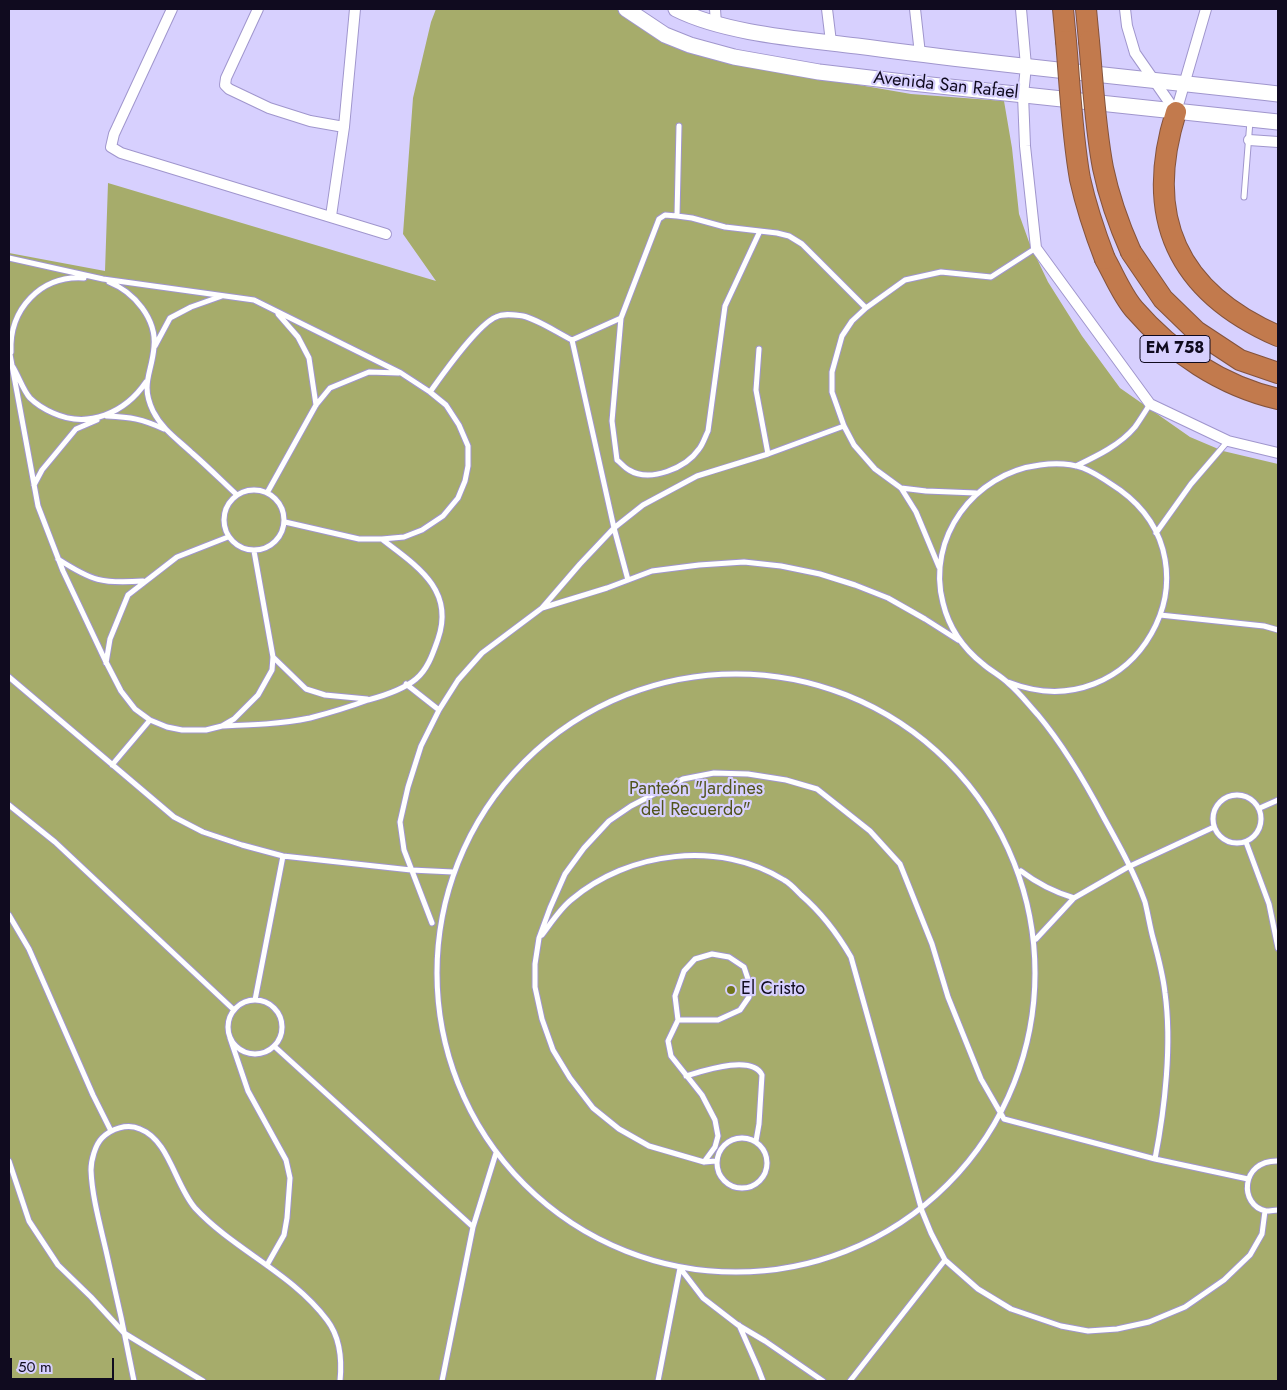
<!DOCTYPE html>
<meta charset="utf-8">
<style>
body{margin:0}
#map{position:relative;width:1287px;height:1390px;overflow:hidden;background:#d7d0fe;font-family:Jost,sans-serif}
canvas{display:block}
.frame{position:absolute;inset:0;border:10px solid #100b1f;pointer-events:none}
.scale{position:absolute;left:10px;top:1358px;width:104px;height:22px;box-sizing:border-box;border:2px solid #100b1f;border-top:0;padding-left:6px;font-size:15px;line-height:18px;white-space:nowrap;color:#100b1f;-webkit-text-stroke:4px #d7d0fe;paint-order:stroke}
</style>
<div id="map">
<canvas width="1287" height="1390"></canvas>
<div class="frame"></div>
<div class="scale">50 m</div>
</div>
<script>
const ctx = document.querySelector('canvas').getContext('2d');
ctx.lineJoin = 'round';
function fill(path, color) {
  ctx.fillStyle = color;
  ctx.fill(path, 'evenodd');
}
function trace(path, color, width, dash) {
  ctx.strokeStyle = color;
  ctx.lineWidth = width;
  ctx.lineCap = dash ? 'butt' : 'round';
  ctx.setLineDash(dash || []);
  ctx.stroke(path);
}
function drawText(font, color, halo, rows, align = 'center') {
  ctx.font = font + ' Jost,sans-serif';
  ctx.lineWidth = 4.5;
  ctx.setLineDash([]);
  ctx.textBaseline = 'middle';
  ctx.strokeStyle = halo;
  ctx.fillStyle = color;
  for (const [text, x, y, turn = 0] of rows) {
    ctx.save();
    ctx.translate(x, y);
    ctx.rotate((+turn || 0) * Math.PI / 180);
    ctx.textAlign = isNaN(turn) ? turn : align;
    if (halo) ctx.strokeText(text, 0, 0);
    ctx.fillText(text, 0, 0);
    ctx.restore();
  }
}
fill(new Path2D(`
 M436 9H621L664 37 819 78 911 94 1004 101 1012 148 1019 214 1029 242 1048 282 1082 336 1120 388 1190 437 1223 451 1278 464V1381H9V253L105 271 108 183 436 281 403 234 413 98 431 22Z`), '#a6ac6b');
const lane = new Path2D(`
 M1244 197 1250 121
 M677 216 679 126
 M9 258 103 279 254 300 401 373 430 392 446 405 459 425 468 446V466L465 481 458 498 443 516 422 530 404 537 382 539H359L285 522
 M109 282C134 292 157 319 154 347 152 373 140 384 153 411 162 429 177 439 192 453 207 466 222 481 237 495
 M278 314 298 337 309 358 316 405
 M621 318 612 421 617 460C621 463 625 468 629 470 650 483 686 468 699 449 703 444 705 437 708 431L725 306 760 231
 M572 340 621 318 659 219 665 215 677 216 692 218 725 227 777 233 789 236 802 244 866 308
 M155 346 170 318 191 307 222 296
 M9 349 38 506 63 571 105 660 121 691 135 709 150 720 167 727 182 730H206L222 726 234 719 258 695 272 670 273 657 254 551
 M759 349 756 390 768 454
 M11 352C9 309 41 275 84 278
 M13 367C19 377 23 390 30 398 36 404 44 409 53 413 88 429 125 413 146 382
 M430 392C443 374 477 325 496 317 504 313 514 315 523 316 539 320 556 332 572 340L614 528 628 580
 M107 416C131 417 142 419 164 429
 M1076 466C1097 456 1120 445 1135 427 1140 420 1145 412 1150 404
 M34 485 42 470 76 429 97 420
 M901 488 926 491 976 493
 M224 520a30 30 0 1 1 60 0a30 30 0 1 1-60 0Z
 M267 493 316 405 330 388 369 372 399 373
 M1156 533 1191 484 1228 441
 M58 559C92 581 102 584 143 581
 M939 567 916 512 901 488 875 469 854 445 844 426 832 392V372L842 336 852 321 866 308 905 280 941 272 991 277 1036 248
 M542 608 607 588 652 571 699 565 744 562 781 566 820 574 855 585 888 598 925 619 958 640
 M1160 615 1264 626 1278 630
 M273 657 306 689 325 695 367 699
 M106 663 110 639 128 595 177 557 228 537
 M437 973a299 299 0 1 1 598 0a299 299 0 1 1-598 0Z
 M9 677 174 817 203 832 242 845 283 856 411 870 453 872
 M1008 682C1135 732 1226 567 1120 490 1108 482 1096 473 1083 468 1069 463 1054 463 1040 465 974 473 926 538 943 603 949 628 964 649 983 664 991 671 1001 676 1008 683 1019 692 1028 704 1038 715 1064 746 1085 782 1104 818 1119 845 1135 874 1145 902 1148 914 1150 927 1153 938 1158 956 1163 975 1165 993 1172 1044 1165 1108 1155 1159
 M406 684 439 710
 M223 726C252 725 281 724 310 718 329 713 349 707 368 700 383 696 404 689 416 679 428 669 433 653 438 639 455 590 417 566 383 540
 M112 765 150 720
 M1213 819a24 24 0 1 1 48 0a24 24 0 1 1-48 0Z
 M9 805 55 842 234 1010
 M1260 808 1278 800
 M1246 842 1269 904 1278 948
 M1021 871C1038 884 1054 892 1074 898
 M9 915 29 949 93 1095 111 1131
 M432 923 404 850 400 822 408 787 421 746 439 710 458 680 482 653 542 608 580 564 614 528 643 505 697 476 768 454 844 426
 M542 935C551 923 560 909 571 900 628 851 720 840 784 880 791 884 796 890 801 895 822 913 837 933 851 957L922 1211 931 1233 945 1260 978 1289 1011 1309 1061 1326 1088 1331 1117 1329 1149 1322 1185 1307 1224 1280 1250 1255 1262 1234 1265 1211
 M1036 939 1074 898 1128 867 1214 827
 M255 1000 283 856
 M228 1027a27 27 0 1 1 54 0a27 27 0 1 1-54 0Z
 M678 1020H718L740 1010 749 997V982L744 967 729 957 712 954 695 959 684 971 675 996 678 1020 668 1041 671 1056 702 1095 715 1120 718 1136 715 1147 704 1162
 M230 1038 248 1091 286 1160 290 1178 287 1218 284 1235 267 1265
 M274 1046 473 1227
 M686 1076C703 1071 752 1054 762 1075L759 1124 756 1141
 M717 1163a25 25 0 1 1 50 0a25 25 0 1 1-50 0Z
 M9 1161 29 1221 58 1265 91 1297 124 1333 203 1381
 M716 1161 704 1162 649 1146 619 1129 593 1108 570 1078 553 1050 542 1019 535 987V964L539 938 550 908 565 874 584 848 609 821 631 806 683 779 714 773 748 774 786 780 817 789 870 831 900 864 932 944 948 997 981 1079 1004 1119 1155 1159 1248 1179
 M1278 1161C1240 1160 1239 1206 1266 1211 1270 1211 1275 1210 1278 1210
 M680 1268 703 1298 738 1325 765 1341 823 1381
 M739 1325 758 1368 763 1381
 M134 1381C126 1339 117 1297 107 1255 101 1228 92 1198 91 1170 91 1161 95 1145 102 1138 111 1129 127 1123 140 1129 169 1140 175 1185 195 1208 234 1250 292 1273 327 1320 340 1337 342 1361 340 1381
 M442 1381 473 1227 496 1153
 M658 1381 680 1268
 M850 1381 945 1260`);
const street = new Path2D(`
 M172 9 114 134 111 147 121 153 386 234
 M258 9 226 78 225 85 229 89 269 108 310 121 344 127
 M715 9 716 24
 M827 9 831 42
 M915 9 920 54
 M1021 9 1026 66 1023 95 1025 146 1036 248 1150 404 1228 441 1278 453
 M1125 9 1127 26 1135 53 1176 112
 M1176 112 1206 9
 M1249 140 1278 142
 M331 216 344 127 355 9`);
const secondary = new Path2D(`
 M626 9 665 35 690 45 734 57 819 72 912 83 1278 122
 M676 9C726 34 802 39 857 46 997 65 1138 78 1278 94`);
const highway = new Path2D(`
 M1063 9 1066 41
 M1086 9 1089 41
 M1176 112C1143 217 1177 292 1278 336
 M1131 252 1163 299 1196 331 1240 360 1278 373
 M1105 259C1114 275 1122 295 1134 309 1172 353 1222 386 1278 399`);
trace(lane, '#a096cd', 7);
trace(street, '#a096cd', 12);
trace(secondary, '#a096cd', 17);
trace(highway, '#84533d', 22);
trace(lane, '#fff', 5);
trace(street, '#fff', 10);
trace(secondary, '#fff', 15);
trace(highway, '#c27a4d', 20);
const highwayBridge = new Path2D(`
 M1066 41C1070 87 1072 134 1080 179 1086 206 1095 233 1105 259
 M1089 41C1093 83 1095 126 1103 168 1109 197 1119 225 1131 252`);
trace(highwayBridge, '#84533d', 22, []);
trace(highwayBridge, '#c27a4d', 20);
for (const [x, y, r, color] of [
 [731,990,5,"#72761e"]
]) {
  const dot = new Path2D();
  dot.arc(x, y, r, 0, 2 * Math.PI);
  ctx.fillStyle = color;
  ctx.fill(dot);
  trace(dot, '#d7d0fe', 2);
}
for (const [x, y, w] of [
 [1175,349,70]
]) {
  const box = new Path2D();
  box.roundRect(x - w / 2, y - 13.5, w, 27, 4);
  ctx.fillStyle = '#d7d0fe';
  ctx.fill(box);
  trace(box, '#100b1f', 1);
}
drawText('bold 16px', '#100b1f', null, [
 ["EM 758",1175,349]
]);
drawText('18px', '#100b1f', '#d7d0fe', [
 ["Avenida San Rafael",946,86,6]
]);
drawText('18px', '#51541d', '#d7d0fe', [
 ["Panteón \"Jardines",696,790],
 ["del Recuerdo\"",696,811]
]);
drawText('18px', '#100b1f', '#d7d0fe', [
 ["El Cristo",741,990]
], 'left');
</script>
